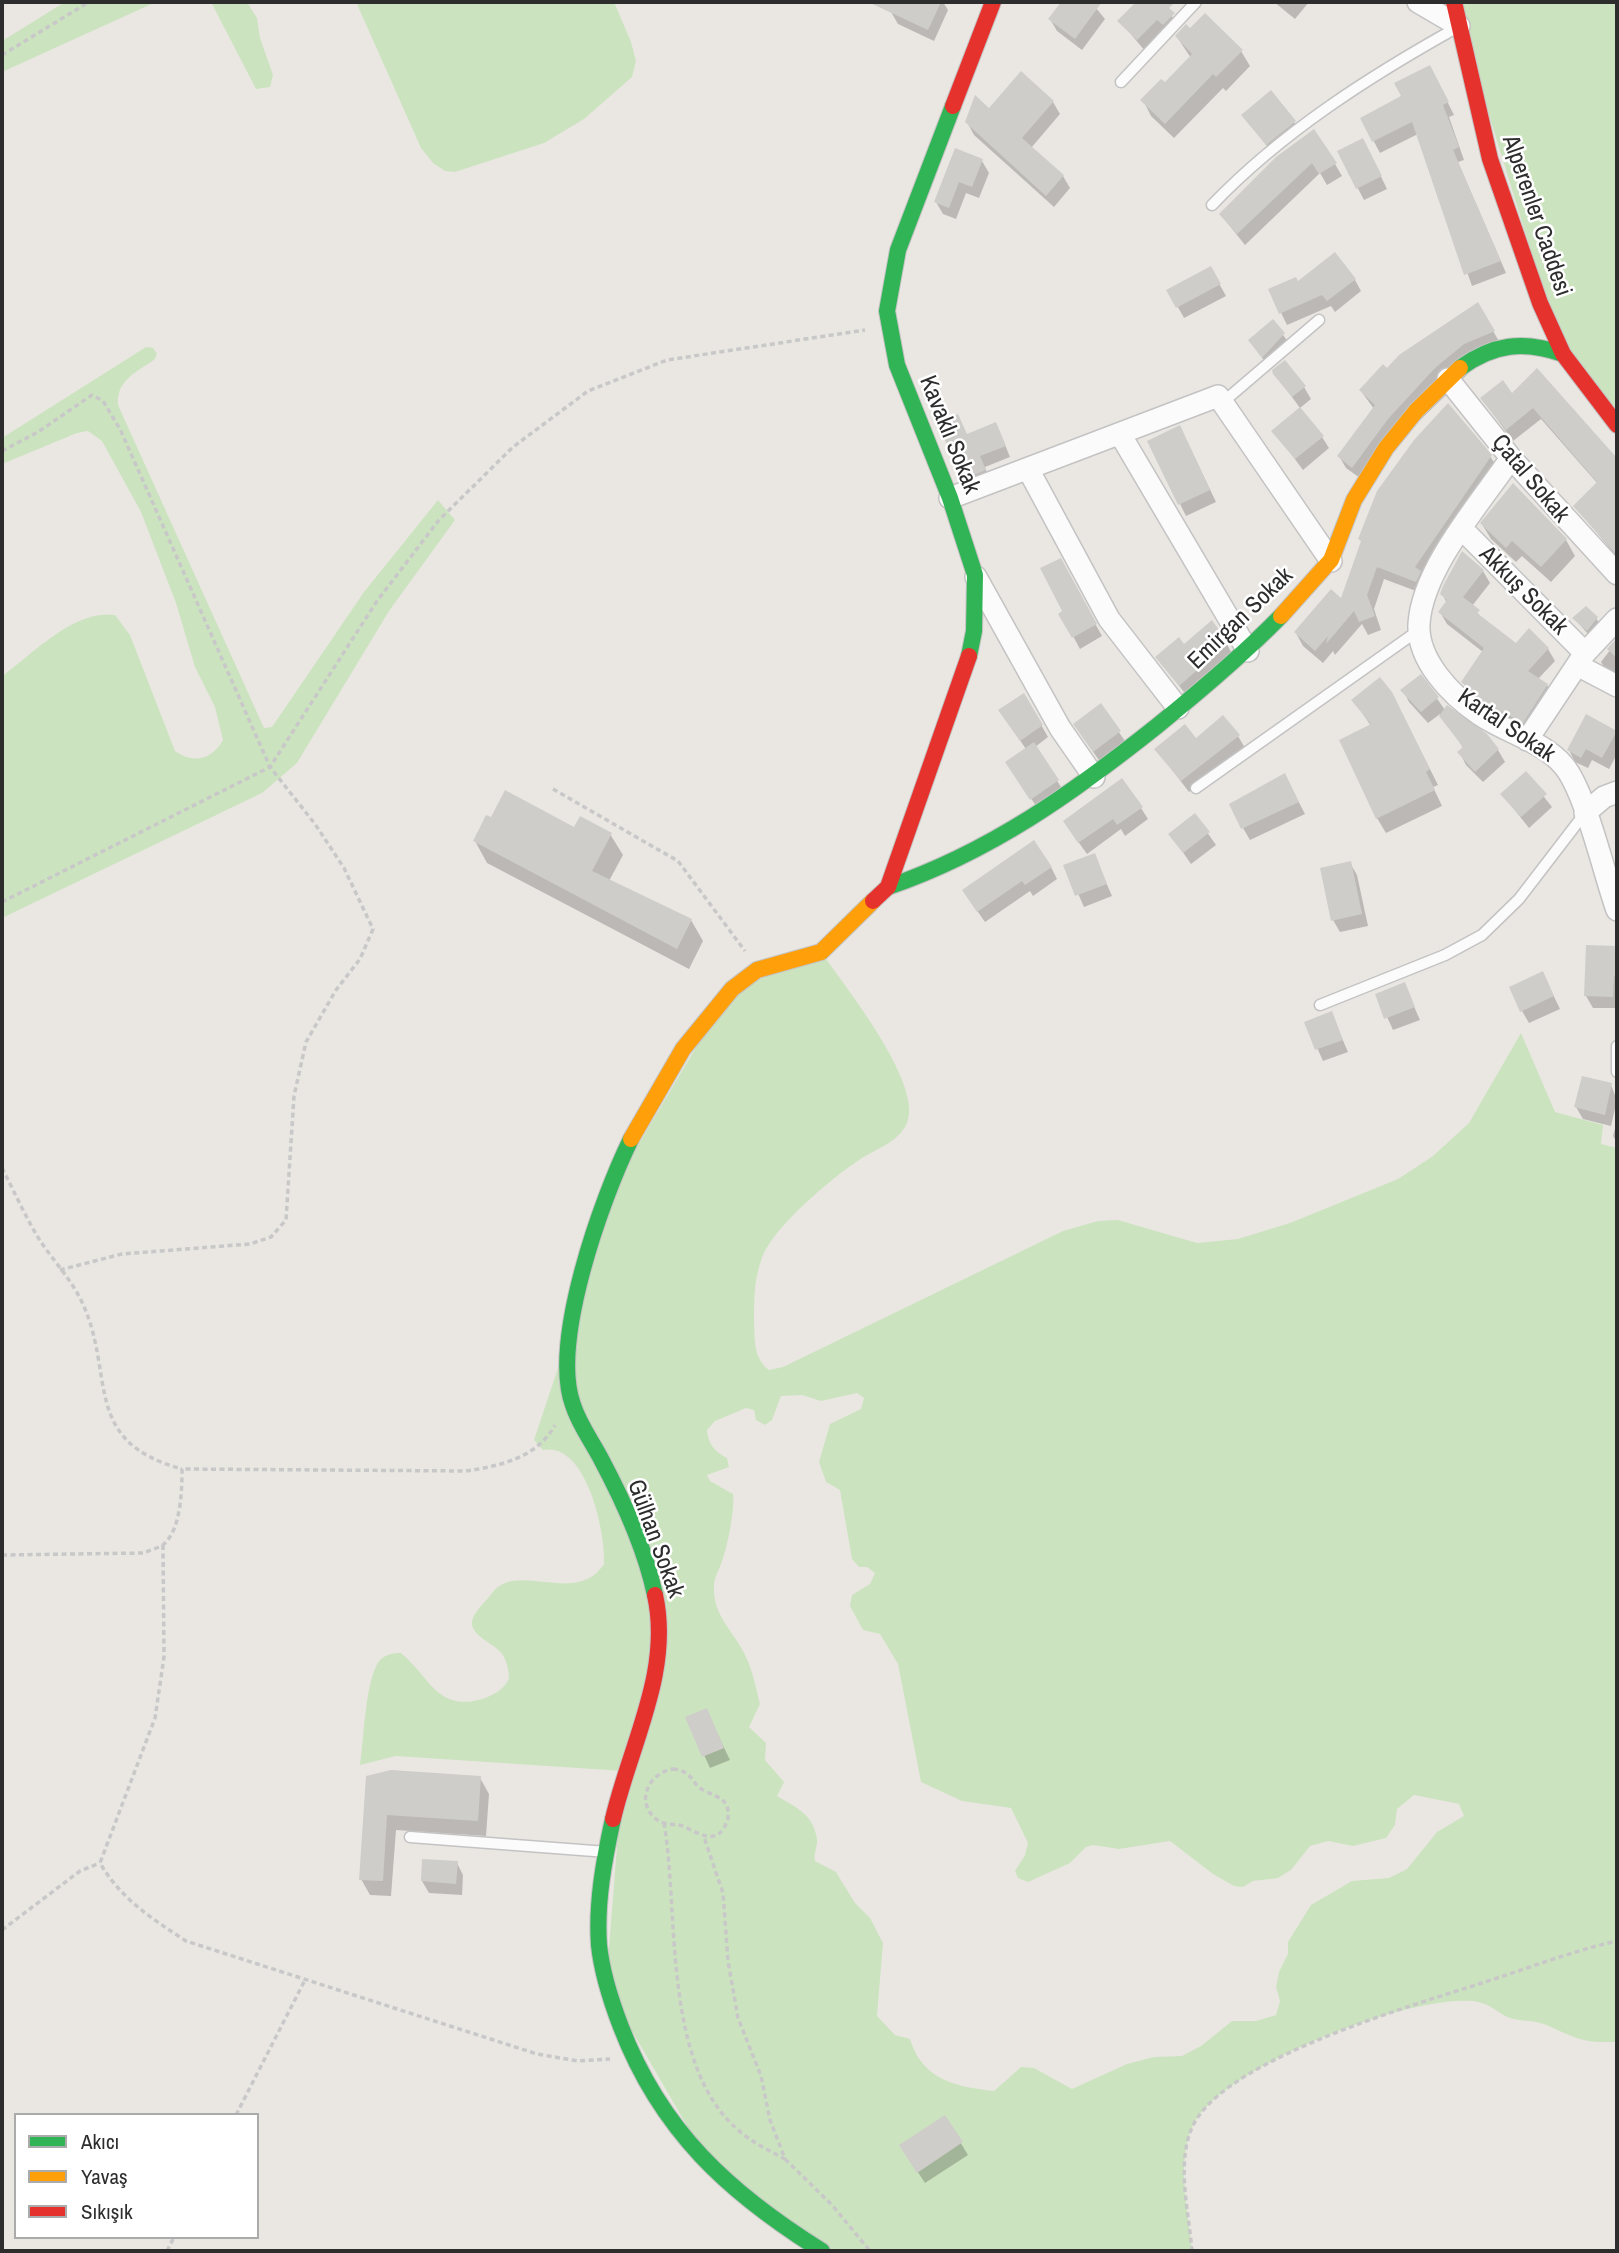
<!DOCTYPE html>
<meta charset="utf-8">
<style>
body{margin:0}
#map{position:relative;width:1619px;height:2253px;overflow:hidden;background:#eae7e3;font-family:"Archivo Narrow",sans-serif}
canvas{display:block}
.frame{position:absolute;inset:0;border:4px solid #2d2d2d;pointer-events:none}
.legend{position:absolute;left:14px;top:2113px;width:245px;height:126px;box-sizing:border-box;background:#fff;border:2px solid #ababab;margin:0;padding:9px 12px;list-style:none;font-size:21px;color:#2d2d2d}
.legend li{display:flex;align-items:center;gap:14px;height:35px}
.legend b{width:35px;border:2px solid #ababab}
</style>
<div id="map">
<canvas width="1619" height="2253"></canvas>
<div class="frame"></div>
<ul class="legend">
<li><b style="height:9px;background:#30b455"></b>Akıcı</li>
<li><b style="height:9px;background:#ff9f0a"></b>Yavaş</li>
<li><b style="height:9px;background:#e5322d"></b>Sıkışık</li>
</ul>
</div>
<script>
const ctx = document.querySelector('canvas').getContext('2d');
ctx.lineJoin = 'round';
function fill(path, color) {
  ctx.fillStyle = color;
  ctx.fill(path, 'evenodd');
}
function trace(path, color, width, dash) {
  ctx.strokeStyle = color;
  ctx.lineWidth = width;
  ctx.lineCap = dash ? 'butt' : 'round';
  ctx.setLineDash(dash || []);
  ctx.stroke(path);
}
function drawText(font, color, halo, rows, align = 'center') {
  ctx.font = font + ' "Archivo Narrow",sans-serif';
  ctx.lineWidth = 5;
  ctx.setLineDash([]);
  ctx.textBaseline = 'middle';
  ctx.strokeStyle = halo;
  ctx.fillStyle = color;
  for (const [text, x, y, turn = 0] of rows) {
    ctx.save();
    ctx.translate(x, y);
    ctx.rotate((+turn || 0) * Math.PI / 180);
    ctx.textAlign = isNaN(turn) ? turn : align;
    if (halo) ctx.strokeText(text, 0, 0);
    ctx.fillText(text, 0, 0);
    ctx.restore();
  }
}
fill(new Path2D(`
 M65 2H156L2 72V41Z
 M211 2H247L257 18 260 38 273 75 270 87 256 89Z
 M356 2H614L631 42 636 61 632 77 584 119 544 143 455 172 445 171 433 163 421 148Z
 M1454 2H1617V425L1563 354Z
 M146 347 153 348 157 354 154 360C136 372 116 381 118 405L264 728 272 727 364 592 438 500 455 520 389 611 297 763 262 793 2 918V676C33 654 74 609 115 615L130 635 175 751C193 764 212 760 223 740L215 707 195 667 176 603 141 512 102 441 88 431 77 433 2 464V438Z
 M821 952C845 986 920 1080 908 1120 901 1142 877 1148 859 1160 831 1179 774 1226 762 1258 754 1279 754 1299 754 1321 755 1339 753 1358 769 1370L783 1367 1063 1231 1098 1221 1118 1220 1197 1243 1238 1239 1290 1223 1398 1179 1433 1156 1469 1123 1521 1033 1555 1112 1603 1125 1601 1144 1617 1148V2042C1605 2042 1592 2043 1580 2039 1565 2035 1551 2025 1536 2022 1527 2020 1519 2021 1510 2018 1497 2013 1491 2003 1472 2001 1408 1995 1230 2064 1196 2120 1174 2156 1189 2212 1192 2251H822L716 2176 606 1986 623 1771 396 1756 360 1765C364 1740 365 1678 380 1660 386 1654 393 1653 401 1653 430 1677 437 1712 482 1699 494 1695 503 1690 509 1679 509 1671 507 1661 502 1654 494 1642 462 1634 475 1614 479 1607 487 1600 492 1593 517 1560 576 1607 604 1564 606 1532 586 1441 543 1450L534 1440 556 1374 601 1208 728 993ZM857 1393 864 1398 861 1409 830 1424 819 1462 826 1482 840 1490 852 1559 859 1567H867L875 1573 870 1584 852 1595 850 1606 863 1630 880 1634 898 1664 921 1782 962 1801 1011 1808 1028 1843 1025 1855 1015 1871 1018 1878 1028 1882 1070 1863 1086 1847 1093 1845 1119 1849 1170 1841 1213 1874 1234 1886 1243 1887 1253 1881 1278 1878 1291 1870 1310 1846 1328 1841 1353 1846 1386 1838 1395 1825 1397 1809 1414 1795 1459 1804 1464 1816 1437 1832 1407 1869 1389 1878 1352 1881 1311 1905 1288 1942V1954L1279 1972 1276 1987 1280 2001 1276 2015 1256 2021H1232L1201 2046 1182 2056 1154 2057 1127 2064 1072 2089 1034 2068 1021 2067 994 2091C957 2087 922 2080 910 2039L895 2035 877 2016 883 1943 870 1918 855 1903 836 1872 815 1861C813 1853 818 1847 817 1839 813 1814 797 1808 777 1796L784 1782 765 1760 766 1743 749 1727 760 1704C756 1689 753 1671 746 1657 735 1632 714 1618 714 1589 713 1577 720 1570 723 1558 728 1545 735 1507 733 1494L710 1481 707 1475 729 1467 727 1458C715 1452 708 1444 707 1430L715 1421 746 1408 754 1410 756 1420 765 1425 772 1420 781 1396 802 1395 821 1401Z`), '#cce3bf');
fill(new Path2D(`
 M896 2H943L948 10 934 41 898 24 891 12Z
 M1063 2H1091L1105 19 1082 50 1057 31 1050 19Z
 M1138 2H1160L1180 26 1145 51 1120 21Z
 M1274 2H1309L1295 19Z
 M1177 37 1241 51 1250 66 1226 91 1223 88 1174 138 1151 116 1143 100 1165 84 1191 58Z
 M1436 79 1454 115 1449 117 1464 160 1458 162 1506 273 1472 286 1418 134 1380 153 1362 119Z
 M1053 102 1060 114 1031 148 1063 176 1070 188 1054 207 974 135 967 122 989 110Z
 M1243 115 1294 122 1301 134 1274 155Z
 M1339 152H1369L1387 189 1364 200Z
 M1277 158 1335 164 1342 176 1327 185 1320 173 1245 245 1221 215Z
 M982 161 989 173 979 198 966 193 956 219 943 214 936 202Z
 M1211 269 1226 296 1184 318 1169 291Z
 M1355 280 1361 291 1335 312 1331 306 1287 325 1270 290 1298 283Z
 M1478 305 1500 343 1360 478 1346 468 1339 456 1374 409 1361 391Z
 M1273 321 1291 346 1270 369 1250 340Z
 M1537 371 1617 459V529L1614 532 1617 535V557L1575 506 1598 484 1541 419 1513 441 1482 399 1512 395Z
 M1281 382 1304 387 1311 399 1300 408Z
 M1274 431 1322 437 1329 448 1303 470Z
 M1001 435 1010 457 985 467 990 481 968 490 962 479 967 436Z
 M1186 439 1216 502 1186 516 1149 442Z
 M1490 456 1498 469 1424 594 1384 579 1374 609 1381 630 1368 635 1362 624 1335 655 1333 651 1323 663 1303 646 1296 633 1342 601Z
 M1482 524 1566 540 1575 556 1551 582 1522 556 1516 562 1491 539Z
 M1060 560 1102 636 1080 649 1061 614 1065 612Z
 M1483 571 1490 583 1472 606 1484 621 1516 645 1548 649 1555 661 1538 679 1547 685 1554 697 1530 733 1495 715 1470 694 1463 682 1483 652 1447 624 1440 612 1447 603 1442 594Z
 M1574 618H1596L1603 630 1595 642Z
 M1617 641V679L1608 674 1601 662Z
 M1227 644 1233 656 1187 696 1157 657 1184 646Z
 M1421 676 1445 710 1498 750 1505 762 1483 782 1466 765 1460 753 1464 749 1440 714 1428 723 1409 702 1403 690Z
 M1024 695 1048 737 1035 747 1065 793 1039 810 1014 774 1026 749 1008 723Z
 M1354 701 1400 710 1438 785 1433 787 1442 806 1386 833 1377 818 1371 726Z
 M1101 706 1127 744 1101 763 1082 736Z
 M1616 732 1617 754 1609 769 1592 760 1588 768 1575 762 1569 750Z
 M1238 736 1245 748 1189 792 1156 749Z
 M1525 773 1552 807 1529 828 1502 794Z
 M1291 787 1305 814 1250 840 1243 828Z
 M1141 808 1148 819 1125 836 1121 829 1087 854 1072 833Z
 M1195 815 1216 845 1191 864 1171 835Z
 M575 829 610 834 623 855 609 881 691 920 703 941 689 969 487 863 475 841Z
 M1094 855 1112 896 1084 907 1066 866Z
 M1350 863 1357 875 1368 926 1340 932 1333 920Z
 M1051 867 1057 879 1033 896 1030 891 985 922 971 902Z
 M1588 947 1617 948V1008H1593L1586 996Z
 M1543 974 1560 1009 1529 1023 1522 1011Z
 M1404 984 1420 1020 1393 1030 1377 995Z
 M1331 1013 1348 1052 1323 1061 1306 1023Z
 M1611 1085 1617 1100 1611 1126 1583 1119 1576 1107Z
 M1617 1121V1143L1613 1136Z
 M706 1710 730 1760 710 1768 687 1718Z
 M368 1777 480 1778 489 1794 486 1836 396 1830 391 1896 370 1895 361 1879Z
 M457 1863 463 1875 462 1895 429 1893 422 1881Z
 M945 2117 968 2155 925 2183 908 2157Z`), '#0003');
fill(new Path2D(`
 M868 2H941L928 30Z
 M1061 2H1102L1075 39 1048 19Z
 M1136 2H1175L1169 8 1175 13 1163 25 1157 20 1137 40 1117 21Z
 M1205 13 1243 50 1216 77 1213 74 1165 124 1140 100 1161 79 1165 82 1192 54 1175 36 1186 24 1190 28Z
 M1430 65 1449 102 1443 105 1459 147 1453 150 1501 261 1464 275 1412 122 1372 142 1360 118 1401 96 1394 83Z
 M1021 71 1054 101 1022 138 1064 175 1046 196 965 122 975 95 989 108Z
 M1271 90 1296 121 1266 145 1241 115Z
 M1314 129 1337 163 1319 174 1312 163 1237 234 1219 214 1276 157Z
 M1363 138 1382 176 1356 189 1337 151Z
 M955 148 983 159 972 187 959 182 949 208 934 202Z
 M1335 252 1356 279 1327 301 1322 295 1279 314 1268 289 1296 277 1298 281Z
 M1211 266 1221 284 1176 308 1166 290Z
 M1478 302 1495 331 1464 344 1435 368 1388 419 1352 468 1337 456 1375 405 1359 390 1383 364 1387 368 1399 355Z
 M1273 319 1285 333 1262 358 1248 340Z
 M1285 360 1306 386 1292 397 1273 374 1272 370Z
 M1537 368 1617 458V555L1573 506 1597 482 1533 408 1506 430 1480 398 1503 380 1512 393Z
 M1448 403 1492 455 1415 567 1421 571 1416 582 1377 567 1367 595 1375 616 1359 622 1354 611 1326 644 1328 636 1315 651 1294 632 1331 589 1341 598 1361 541 1358 539 1377 491 1414 440Z
 M1300 407 1324 436 1295 459 1271 431Z
 M958 414 967 434 996 422 1006 446 980 456 986 470 961 480 938 423Z
 M1180 425 1210 490 1178 505 1147 441Z
 M1513 483 1567 539 1541 567 1512 541 1506 548 1480 523Z
 M1462 551 1484 570 1463 597 1480 610 1477 613 1516 643 1529 628 1549 648 1528 671 1548 684 1523 723 1486 703 1461 682 1484 648 1438 612 1447 600 1440 594 1443 586Z
 M1061 558 1097 624 1072 638 1058 614 1062 611 1040 568Z
 M1586 606 1598 617 1587 631 1572 618Z
 M1212 620 1228 643 1179 686 1155 657 1179 637 1184 644Z
 M1617 638V658L1607 649Z
 M1421 674 1439 697 1421 712 1400 690Z
 M1380 677 1392 692 1430 769 1426 772 1435 790 1376 819 1339 740 1371 724 1351 700Z
 M1024 693 1043 725 1020 741 998 710Z
 M1101 703 1121 731 1093 752 1073 724Z
 M1447 705 1487 734 1499 749 1475 772 1457 752 1463 747 1439 716Z
 M1586 714 1617 731 1602 758 1586 749 1581 758 1567 750Z
 M1223 715 1240 735 1181 781 1154 749 1185 724 1196 738Z
 M1034 742 1059 780 1030 800 1005 762Z
 M1526 771 1547 794 1521 817 1500 794Z
 M1285 773 1299 802 1241 829 1229 804Z
 M1122 778 1143 807 1117 825 1113 819 1078 843 1063 821Z
 M505 790 574 827 580 816 612 833 592 871 692 919 677 949 473 841 486 815 491 817Z
 M1195 813 1210 832 1183 853 1168 834Z
 M1034 840 1052 867 1025 885 1022 881 977 912 962 890Z
 M1095 853 1107 884 1075 896 1063 865Z
 M1351 861 1362 914 1331 921 1320 868Z
 M1586 945 1617 946V976H1614L1613 997 1584 996Z
 M1543 971 1554 996 1520 1012 1509 987Z
 M1405 982 1415 1007 1384 1019 1375 994Z
 M1332 1011 1343 1040 1315 1050 1304 1022Z
 M1582 1076 1612 1083 1605 1115 1574 1107Z
 M707 1708 724 1748 702 1757 685 1717Z
 M391 1770 481 1776 478 1821 387 1815 383 1881 359 1880 366 1776Z
 M422 1859 458 1861 456 1884 421 1881Z
 M945 2115 963 2142 917 2173 899 2145Z`), '#cfcdca');
const lane = new Path2D(`
 M1121 82 1196 2
 M1212 205C1282 132 1370 76 1458 27
 M1222 403 1319 320
 M1196 788 1419 630
 M1320 1005 1445 955 1482 935 1519 899 1585 813
 M1617 1046V1072
 M410 1837 607 1852`);
const street = new Path2D(`
 M1418 2 1459 26
 M1448 379 1511 458 1617 574
 M1120 434 1248 651
 M1511 458C1481 502 1422 569 1419 624 1417 660 1451 695 1479 714 1505 732 1543 741 1564 766 1586 793 1604 874 1617 910
 M1028 469 1109 619 1178 708
 M950 498 1218 396 1331 561
 M1462 529 1585 653
 M976 577 1060 728 1094 777
 M1577 665 1617 686
 M1527 740 1585 653 1617 619
 M1585 813 1604 797 1617 792`);
const fast = new Path2D(`
 M953 106 898 250 887 311 897 365 950 498 975 575 974 631 969 656
 M1460 368C1493 344 1524 340 1563 354
 M888 887C990 852 1073 793 1157 726 1200 691 1242 656 1281 616
 M631 1139C602 1198 550 1342 573 1405 579 1424 591 1440 600 1457 623 1500 645 1547 655 1595
 M613 1819C604 1860 596 1903 599 1945 602 1974 611 2001 621 2027 661 2131 729 2193 822 2251`);
const slow = new Path2D(`
 M1281 616 1331 560 1354 500 1386 448 1416 411 1460 368
 M631 1139 683 1049 732 989 757 970 821 952 873 901`);
const jam = new Path2D(`
 M1454 2 1490 159 1540 303 1563 354 1617 425
 M953 106 993 2
 M873 901 888 887 969 656
 M613 1819C630 1745 672 1672 655 1595`);
trace(lane, '#c4c3c3', 13);
trace(street, '#c4c3c3', 24);
trace(fast, '#c4c3c3', 18);
trace(slow, '#c4c3c3', 18);
trace(jam, '#c4c3c3', 18);
trace(new Path2D(`
 M2 55 89 2
 M2 451 38 432 92 395 103 401 120 429 270 767 315 824 344 868 373 929 360 959 336 990 306 1042 294 1096 286 1220 271 1237 250 1244 122 1254 60 1270
 M553 789 678 861 745 951
 M2 902 270 767 377 601 439 520 513 447 588 391 667 360 865 330
 M2 1168C14 1191 25 1216 39 1239 52 1259 70 1278 81 1300 117 1374 79 1441 182 1469
 M163 1545 164 1657 155 1718 100 1863C121 1899 151 1918 186 1941L537 2054 578 2061 610 2059
 M2 1555 144 1553C150 1550 159 1548 164 1544 181 1529 182 1490 182 1469L466 1471C500 1466 537 1458 555 1425
 M673 1769C694 1771 691 1785 705 1791 719 1798 730 1799 728 1818 720 1846 703 1836 685 1827 677 1823 668 1826 659 1821 634 1805 647 1773 673 1769Z
 M664 1823C680 1915 660 2075 747 2137 759 2146 772 2152 785 2159L770 2120 761 2076 738 2018 728 1961 723 1893 704 1837
 M2 1930 80 1871 100 1863
 M236 2115 306 1978
 M785 2159 832 2205 870 2251
 M167 2251 174 2237
 M1192 2251C1189 2212 1174 2156 1196 2120 1235 2056 1414 2005 1485 1982 1529 1968 1572 1951 1617 1941`), '#c8c8c8', 3.5, [5, 3.5]);
trace(lane, '#fcfbfb', 10);
trace(street, '#fcfbfb', 21);
trace(fast, '#30b455', 16);
trace(slow, '#ff9f0a', 16);
trace(jam, '#e5322d', 16);
drawText('24px', '#2d2d2d', '#fff', [
 ["Alperenler Caddesi",1536,216,71],
 ["Kavaklı Sokak",949,435,68],
 ["Çatal Sokak",1530,479,50],
 ["Akkuş Sokak",1523,591,45],
 ["Emirgan Sokak",1241,619,-44],
 ["Kartal Sokak",1506,726,34],
 ["Gülhan Sokak",655,1539,70]
]);
</script>
